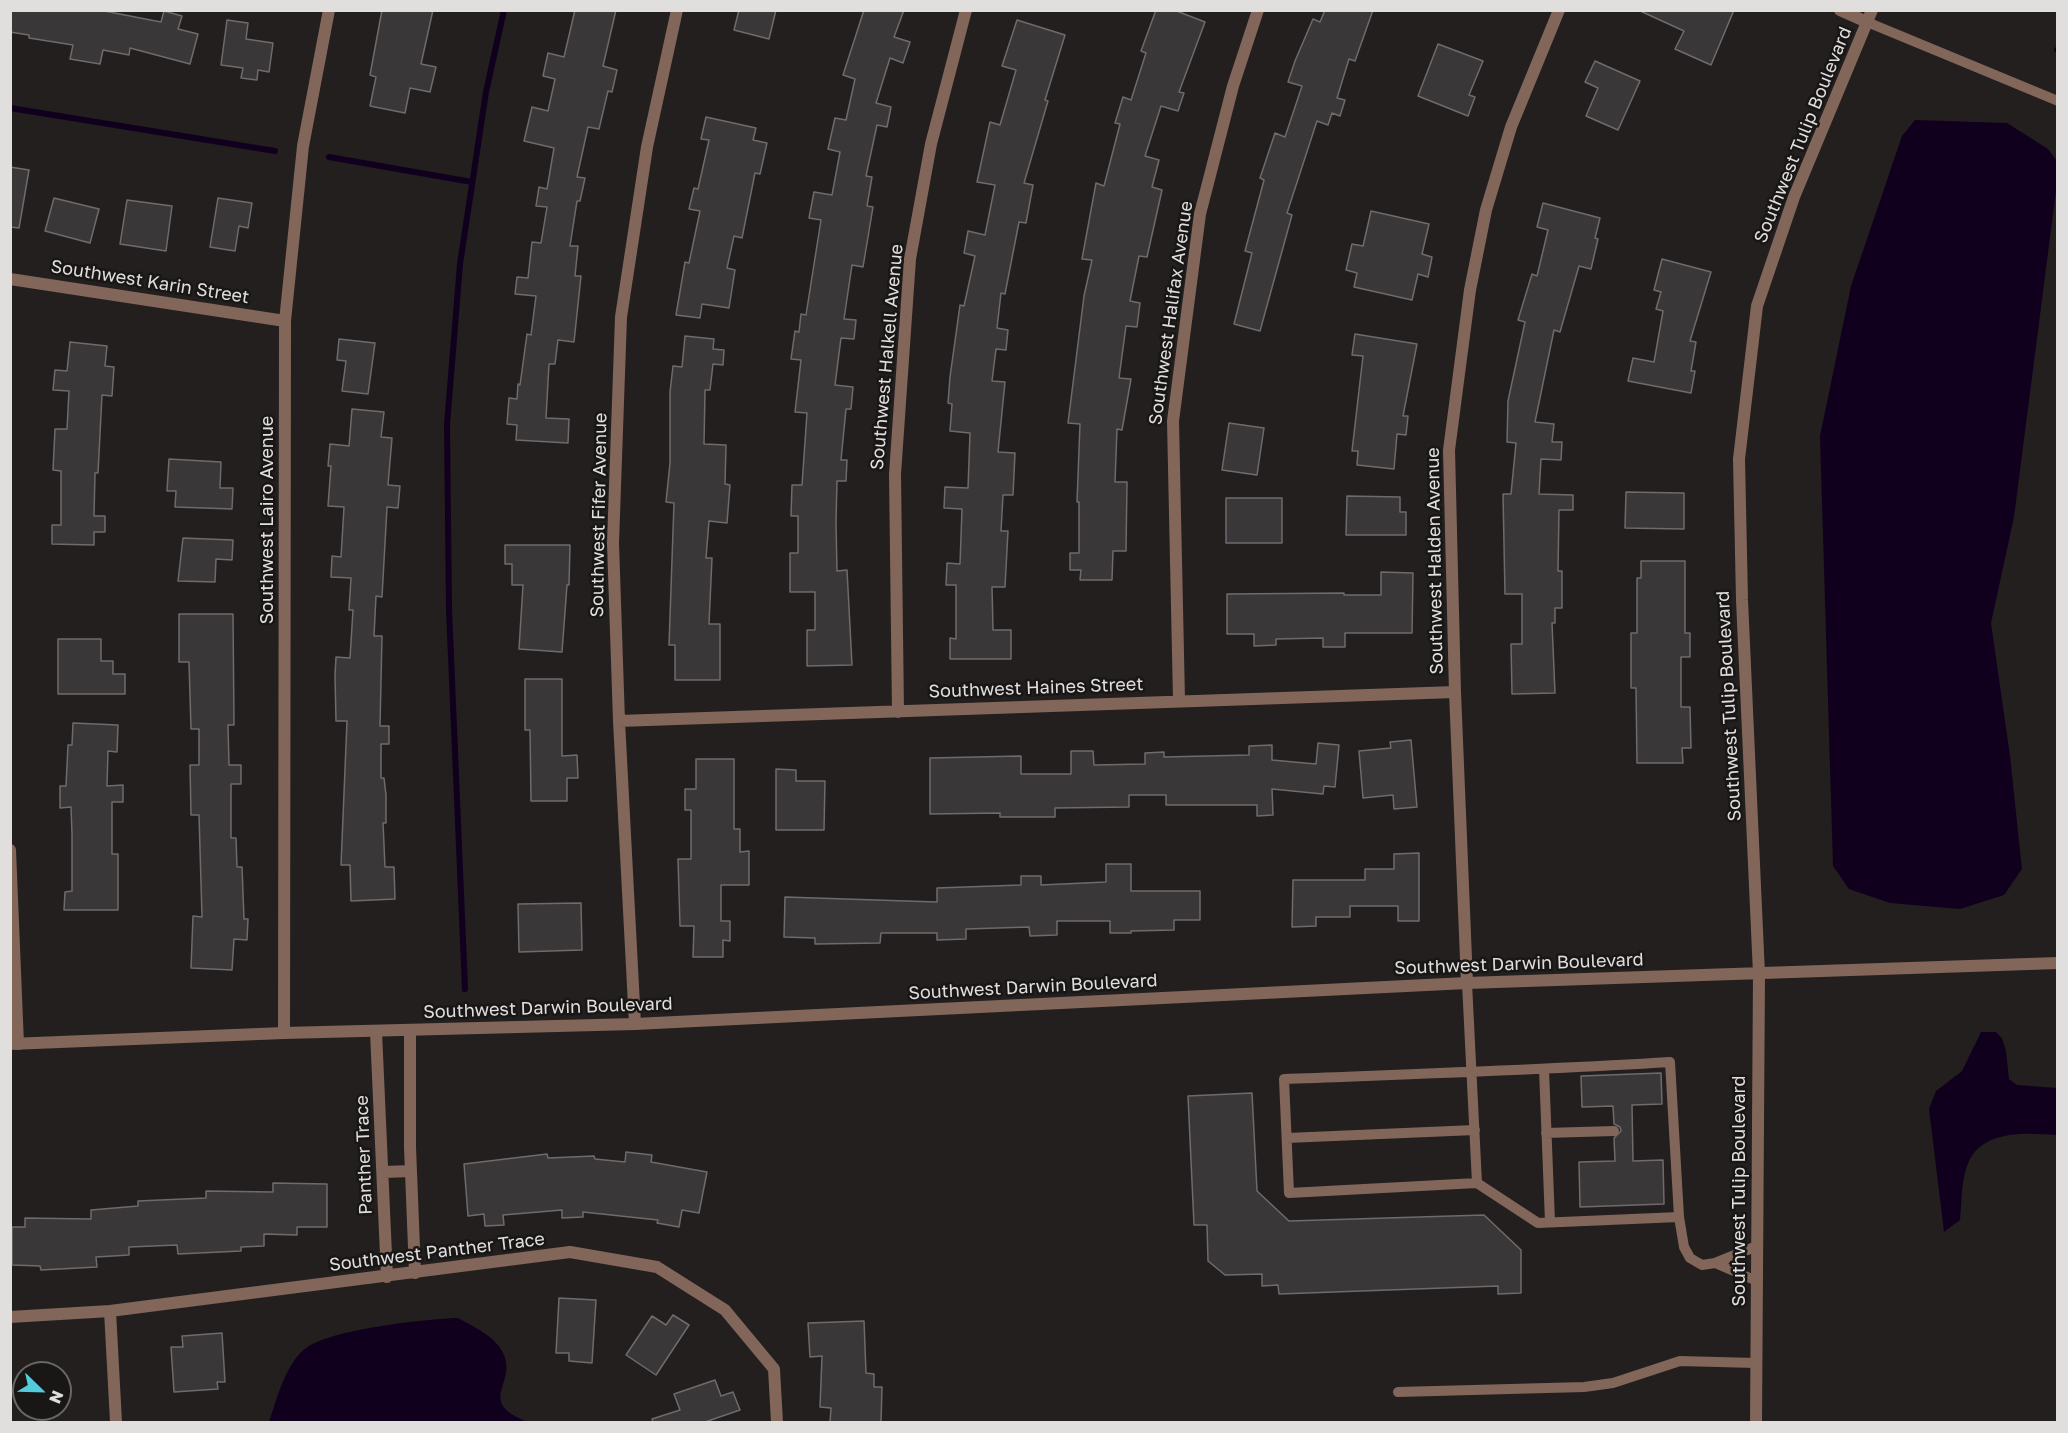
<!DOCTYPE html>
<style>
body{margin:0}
#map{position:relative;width:2068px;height:1433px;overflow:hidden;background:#231f1f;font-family:"Golos Text",sans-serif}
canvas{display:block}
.frame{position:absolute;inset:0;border:12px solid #e1dede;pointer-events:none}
.north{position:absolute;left:12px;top:1361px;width:60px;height:60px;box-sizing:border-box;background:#191616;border:2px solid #696666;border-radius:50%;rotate:113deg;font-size:16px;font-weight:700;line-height:24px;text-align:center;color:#e1dede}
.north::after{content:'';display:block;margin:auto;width:21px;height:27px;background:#53cbda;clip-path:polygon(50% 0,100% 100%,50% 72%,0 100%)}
</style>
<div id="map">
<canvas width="2068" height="1433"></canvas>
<div class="frame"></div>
<div class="north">N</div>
</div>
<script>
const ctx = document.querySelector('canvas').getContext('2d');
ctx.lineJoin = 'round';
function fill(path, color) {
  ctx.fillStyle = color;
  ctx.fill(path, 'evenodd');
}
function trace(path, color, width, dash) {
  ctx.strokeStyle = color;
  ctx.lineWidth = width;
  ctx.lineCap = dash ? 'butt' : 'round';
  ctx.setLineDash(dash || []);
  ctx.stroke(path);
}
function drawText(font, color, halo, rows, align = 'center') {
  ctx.font = font + ' "Golos Text",sans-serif';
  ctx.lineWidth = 5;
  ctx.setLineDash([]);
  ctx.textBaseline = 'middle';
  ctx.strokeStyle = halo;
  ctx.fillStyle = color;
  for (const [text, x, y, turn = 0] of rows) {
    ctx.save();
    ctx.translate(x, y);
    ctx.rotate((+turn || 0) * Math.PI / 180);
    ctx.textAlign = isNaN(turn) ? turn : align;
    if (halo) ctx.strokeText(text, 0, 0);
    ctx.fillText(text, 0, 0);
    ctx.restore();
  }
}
fill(new Path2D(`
 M1915 120 2007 123 2048 149 2057 161V183L2014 517 1991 623 2010 756 2022 869 2004 895 1960 909 1890 903 1849 889 1833 866 1820 436 1851 286 1902 136Z
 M1981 1032H1996L2002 1038 2006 1051 2009 1079 2017 1085 2057 1088V1135C2029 1133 1984 1129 1969 1161 1961 1178 1962 1201 1960 1220L1944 1232 1929 1109 1936 1091 1962 1071Z
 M458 1318C474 1327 497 1337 504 1355 516 1385 476 1402 528 1422H269C277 1399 286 1360 309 1346 337 1329 424 1319 458 1318Z`), '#10001e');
trace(new Path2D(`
 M2057 50 2058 49
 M10 108 275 151
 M329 157 472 182
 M465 989 449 609 447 425 460 264 486 92 504 10`), '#10001e', 6);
const building = new Path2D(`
 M10 10H99L161 22 164 11 182 16 178 29 198 34 190 64 130 48 129 55 103 50 100 64 70 59 73 45 29 38V35L10 32Z
 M382 10H433L421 64 436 67 430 92 410 88 405 113 370 106 376 77 370 75Z
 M575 10H616L603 66 617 70 612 92 608 91 599 129 588 127 577 177 585 178 580 201H577L570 246H578L575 276H581L574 342 558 340 555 364H549L546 418 569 419 568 443 516 440 517 425 507 424 509 398 517 399 518 384 520 385 527 334 531 335 536 296 515 294 517 277 528 278 532 242 541 243 547 207 536 206 539 187 547 189 554 148 524 141 532 107 548 111 555 79 543 76 548 53 564 57Z
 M739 10H776L769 39 734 30Z
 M864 10H904L894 37 910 42 903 63 890 58 876 103 891 107 887 127 877 125 866 176 872 177 867 206 873 207 863 267 852 265 844 319 856 320 854 339 841 338 835 385 853 387 851 409H846L841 460H847L846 481H837L836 522 837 571 847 570 852 665 807 666V630H815V592H790V553H798V516H791L792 485H802L807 413 795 412 801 360 791 359 795 331 799 332 801 314 806 315 821 220 809 218 814 192 832 195 840 152 828 149 835 118 846 120 855 79 843 75Z
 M1156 10H1174L1205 22 1179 92 1184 93 1178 111 1161 106 1145 156 1159 160 1152 187 1162 190 1147 257 1139 256 1130 301 1140 303 1137 327 1126 326 1119 378 1131 379 1122 430 1117 429 1115 482H1127L1126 551H1113L1112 580H1080L1081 570H1070V553H1079V502H1077L1080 424 1068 423 1084 296 1092 260 1082 259 1096 183 1104 186 1120 124 1115 123 1123 97 1131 100 1146 53 1141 51Z
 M1325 10H1373L1355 61 1349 59 1337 98 1345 100 1340 116 1332 113 1328 125 1317 121 1287 213 1292 215 1260 331 1234 324 1252 253 1245 251 1264 180 1260 178 1275 133 1285 137 1302 86 1288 82 1295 61 1313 19 1320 22Z
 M1638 10H1734L1711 65 1675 49 1684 31Z
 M227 20 248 23 246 39 273 43 269 72 258 70 257 80 241 78 243 68 221 65Z
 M1017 20 1065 35 1045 100 1048 101 1024 183 1033 185 1026 223 1019 222 1005 294 1001 293 997 328 1008 330 1006 350 996 349 992 381 1005 382 998 452 1015 453 1013 495H1003L1001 531H1008L1005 587H992L993 630H1011V659H950V638L956 639V585H946L947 563 960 564 962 509 944 508 945 487 968 488 970 433 950 431 952 404 948 403 950 377 960 305 964 306 975 256 964 253 968 231 985 235 995 185 977 182 990 122 1000 125 1016 70 1002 66Z
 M1438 44 1483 61 1469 95 1475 97 1468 116 1418 96Z
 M1595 61 1640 81 1618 130 1586 116 1598 88 1585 82Z
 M706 117 756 128 753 140 767 143 760 174 755 173 742 238 734 236 727 268 735 270 729 308 702 304 700 318 676 315 685 262 689 263 700 211 689 209 694 188 698 189 709 140 701 139Z
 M10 167 29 170 19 228 10 227Z
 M54 198 99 209 90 243 45 231Z
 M218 198 252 203 248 228 239 226 235 251 210 247Z
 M127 200 172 206 166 251 120 244Z
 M1543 203 1600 218 1595 238 1598 239 1591 269 1579 266 1560 332 1554 330 1535 422 1554 424 1552 442H1562L1561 460 1541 459 1539 494 1573 495V510H1559L1558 571H1562V608H1555V623H1552L1555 693 1512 694 1511 644H1522V594H1505L1503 494H1511L1516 443 1507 442 1508 401 1525 322 1518 320 1532 274 1537 276 1548 230 1537 227Z
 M1371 211 1429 224 1422 254 1432 257 1428 277 1418 274 1412 300 1354 287 1357 273 1346 270 1352 244 1363 246Z
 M1662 259 1711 272 1690 341 1696 342 1691 371H1695L1691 393 1628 381 1633 358 1654 362 1663 311 1656 309 1661 292 1654 290Z
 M1355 334 1417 344 1403 416H1408L1406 435 1397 434 1394 469 1357 465 1358 451H1352L1363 356 1352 355Z
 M685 336 714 339 713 349 724 350 723 365 713 364 710 390H705L704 444 726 445 725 484 730 485 727 523 709 521 706 558H712L709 624H720V680H675V645H669L674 503 666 502 670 463V392L673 366 682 367Z
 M339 339 375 343 368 394 342 391 346 361 337 360Z
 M70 342 107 346 105 366 114 367 112 396 102 395 98 473H95L94 516H105V532H94V545L52 544V525H61V471L53 470 55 429H67L69 391 53 390 55 370 67 371Z
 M352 409 384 412 381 437 392 438 388 485 400 486 398 508 387 507 382 597 376 596 374 636H382L380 726H389V744H381V778H384L386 795V823H383L385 867H394L395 899 351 901 350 865H341L347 721H336L335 676 336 657 350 658 353 610H349L351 578 331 577 332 556 341 557 344 507 328 506 331 466H328L330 444 349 446Z
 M1229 423 1264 428 1257 475 1222 470Z
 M169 459 221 462 220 488H233L232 509 175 507 176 491H167Z
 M1626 492 1684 493V529L1625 528Z
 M1347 496 1400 497V512H1406V535H1346Z
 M1226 498H1282V543H1226Z
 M183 538 233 540 232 560 216 559 215 582 178 581Z
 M505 545H570L569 585H567L562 652 519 649 523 585H512V564H505Z
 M1641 561H1685V633H1690V657H1681V707H1690L1691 748H1682L1683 763H1637L1636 688H1631V633H1637V578H1641Z
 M1381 572 1413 573 1412 633H1345V647H1323V638L1276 639V645L1254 646V634H1227V594L1344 593V595H1381Z
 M179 614H233L234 725H228L229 765H241V784H231V838H236L237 867H242L244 919H248L247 940 234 939 232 970 191 968 193 916 202 917 199 815H191L190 765H199V729H191L189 662H179Z
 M58 639H101V661H113V674H125V694H58Z
 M525 679H562V756L577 755 578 778H567V801H531L530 730H525Z
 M73 723 118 725 117 752 108 751 107 786 123 785V802H112V854H118V910H64L65 892 72 891V835L71 807 60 808V786H66L68 745H72Z
 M1411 740 1417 807 1394 809 1393 795 1363 798 1359 751 1391 748 1390 742Z
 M1318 743 1339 745 1335 787 1324 786 1323 794 1272 789 1273 815 1257 816V805H1166V795H1129V807L1055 808V817H1000V813L930 814V758L1021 756V774H1071V751H1093L1094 765 1145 764V753L1164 752V757L1249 755V746L1272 745V760L1316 764Z
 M696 759H734V829H740V852L749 851V885H721V921H730V941L723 940V957H693L694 926H680L678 859H691V810H685V789H696Z
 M776 769 796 770V781H825L824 830H776Z
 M1419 853V921H1398V906H1350V917H1316V926L1292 927 1293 880H1365V869H1394V854Z
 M1106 864H1131V891H1200V920H1174V930L1131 931V933H1110V921H1057V935L1030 936 1029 927 966 929V939L937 940V933H881L880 943 815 944V938L784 937 785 897 937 902V888L1021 885V876H1041V885L1106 882Z
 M581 903 582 950 519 952 518 904Z
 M1661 1073 1662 1104 1632 1105 1633 1161 1663 1160 1664 1204 1580 1207 1579 1162 1615 1161 1614 1138 1621 1131 1620 1127 1614 1124 1613 1106 1582 1107 1581 1076Z
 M1252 1093 1257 1191 1289 1221 1484 1215 1521 1250V1293L1498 1294V1286L1279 1294 1278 1285 1262 1286V1274L1225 1275 1208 1261 1207 1225H1194L1188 1096Z
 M626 1152 652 1155 651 1162 707 1172 699 1213 682 1210 679 1227 657 1223 658 1220 583 1212V1217L562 1218V1210L503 1215 504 1225 485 1226 484 1214 468 1216 464 1164 547 1154 548 1158 594 1156 595 1159 625 1162Z
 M273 1183 327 1184V1227H297V1235L264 1234V1246L241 1247V1251L178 1254 177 1245 129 1247V1255L96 1257 97 1267 41 1270 40 1266 12 1265V1227H25V1218L91 1219V1210L138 1206V1201L206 1198V1191L273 1192Z
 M559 1298 596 1300 592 1363 569 1361V1353H556Z
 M673 1315 689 1325 656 1375 626 1355 652 1316 666 1325Z
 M864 1321 866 1373 874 1374V1387H882L881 1422H830L831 1408 820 1407 822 1356 810 1357 808 1323Z
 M222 1333 225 1382H217L218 1389 174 1392 171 1347H183L182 1336Z
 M715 1380 721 1396 733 1392 740 1410 705 1422H653L652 1419 680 1410 674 1394Z`);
fill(building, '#3a3739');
trace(building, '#6f6b6d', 1.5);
trace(new Path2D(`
 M1867 22 2058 101
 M1467 983 1477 1183 1289 1193 1284 1079C1413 1074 1541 1070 1670 1062L1679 1217 1684 1247 1690 1258 1702 1265 1715 1263 1757 1246
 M1544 1069 1550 1222
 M1546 1133 1614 1131
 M1287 1138 1475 1130
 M1477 1183 1538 1223 1679 1217
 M1715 1263 1757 1281
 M1398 1392 1584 1387 1613 1383 1680 1361 1756 1363`), '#826659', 10);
trace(new Path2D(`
 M1840 10 1867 22
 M10 279 285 321
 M1179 700 1173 421 1200 214 1233 86 1258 10
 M898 712 895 474 910 259 931 144 966 10
 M619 721 1455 692
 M10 850 18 1044
 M1467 983 1455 692 1449 450 1470 290 1486 210 1511 127 1559 10
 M635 1024 619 721 613 543 621 317 647 147 677 10
 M410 1031V1147L415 1273
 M376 1032 387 1277
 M284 1033 285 321 303 146 329 10
 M384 1172 411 1171
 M110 1311 116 1422
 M10 1317 110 1311 570 1252 657 1267 725 1310 774 1369 777 1422`), '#826659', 12);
trace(new Path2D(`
 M10 1044 284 1033 635 1024 1467 983 2058 963
 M1756 1422 1759 974 1742 600 1739 459 1757 306 1794 197 1872 10`), '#826659', 12);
drawText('18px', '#e1dede', '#191616', [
 ["Southwest Tulip Boulevard",1803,135,-68],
 ["Southwest Karin Street",150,282,9],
 ["Southwest Halifax Avenue",1171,313,-82],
 ["Southwest Halkell Avenue",887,357,-85],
 ["Southwest Fifer Avenue",599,515,-89],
 ["Southwest Lairo Avenue",267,520,-90],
 ["Southwest Halden Avenue",1435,561,-91],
 ["Southwest Haines Street",1036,688,-2],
 ["Southwest Tulip Boulevard",1729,706,-93],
 ["Southwest Darwin Boulevard",1519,964,-2],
 ["Southwest Darwin Boulevard",1033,987,-3],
 ["Southwest Darwin Boulevard",548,1008,-2],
 ["Panther Trace",364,1155,-92],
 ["Southwest Tulip Boulevard",1739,1191,-90],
 ["Southwest Panther Trace",437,1252,-7]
]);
</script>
